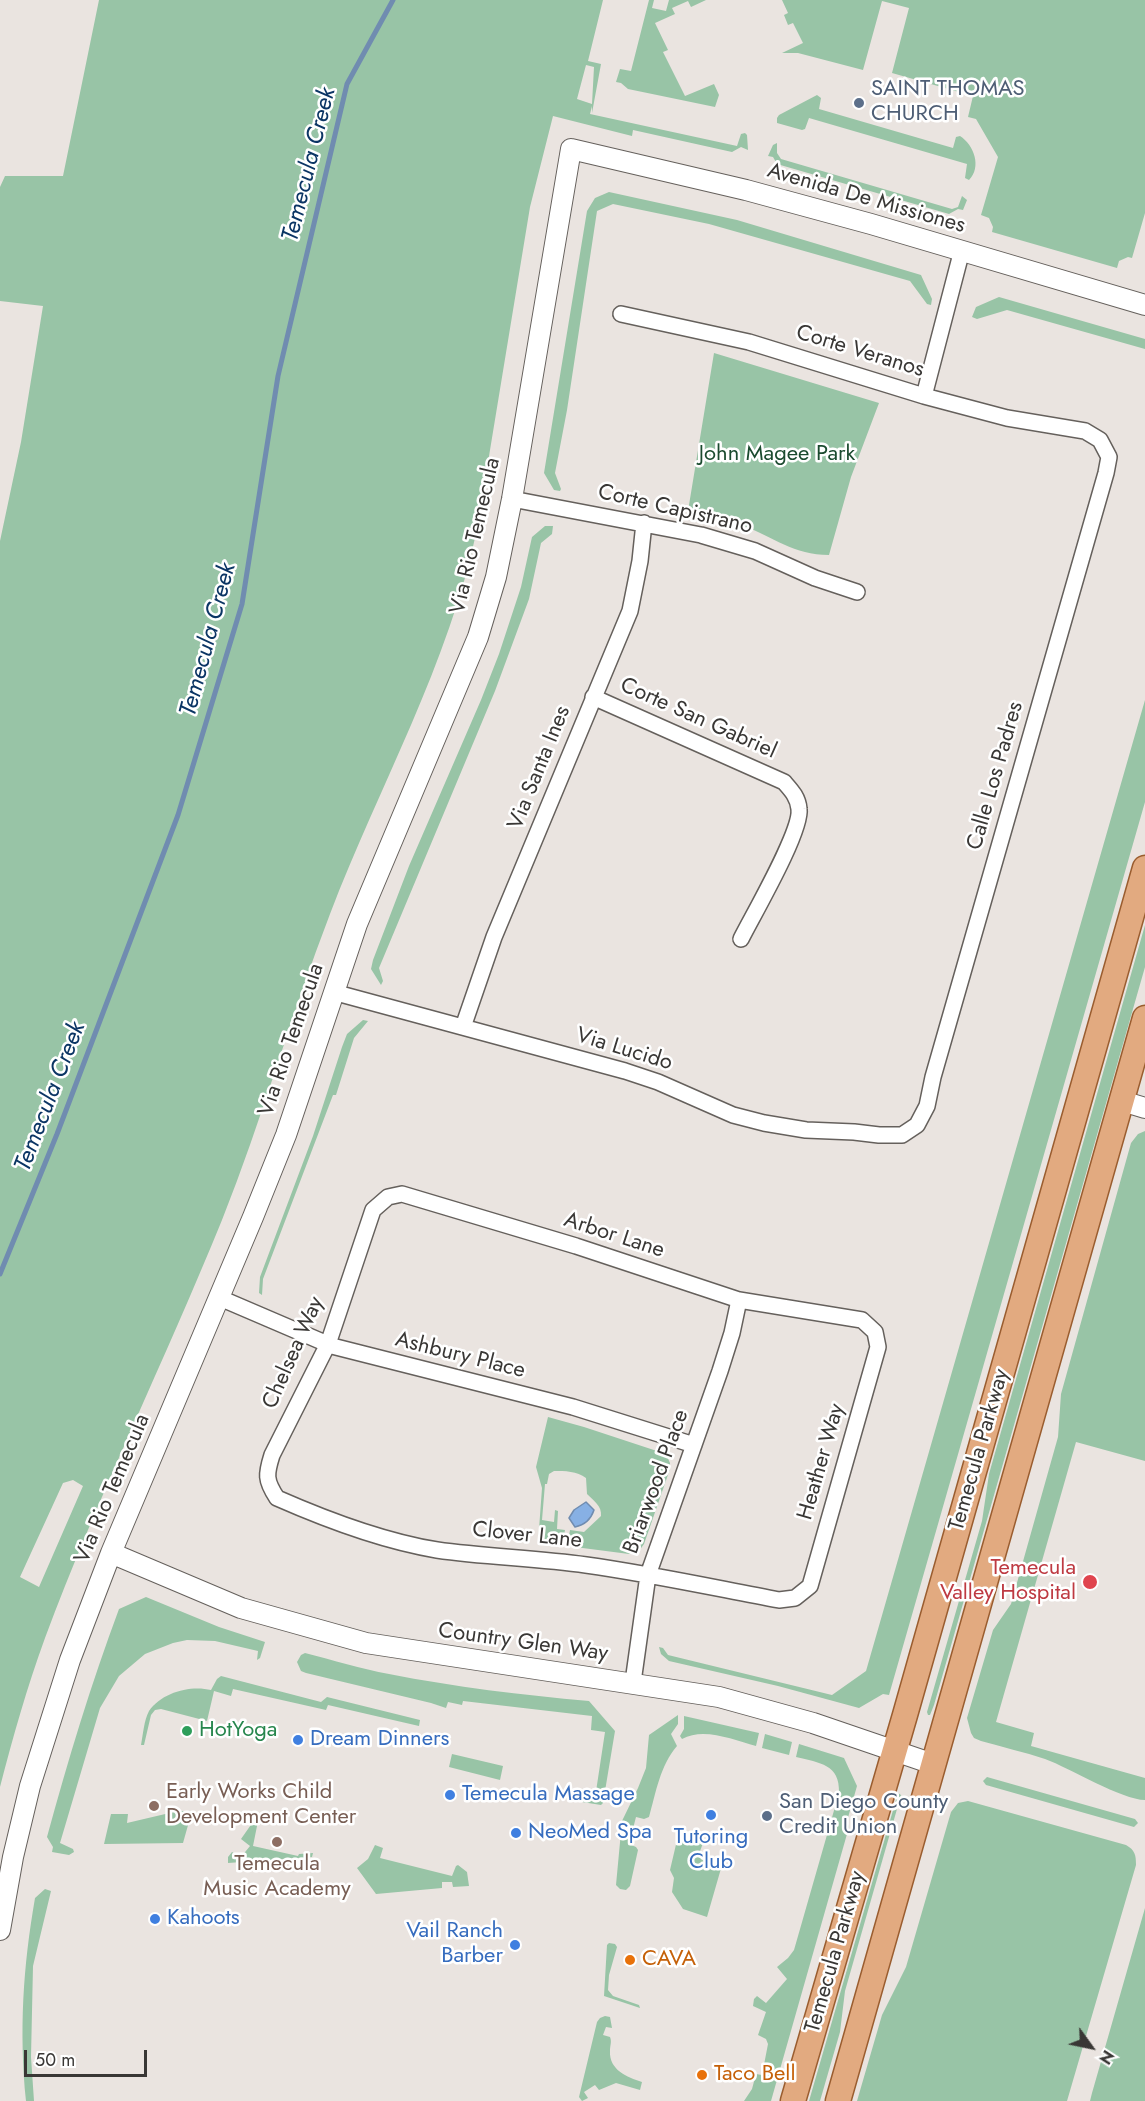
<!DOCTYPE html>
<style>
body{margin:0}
#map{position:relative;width:1145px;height:2101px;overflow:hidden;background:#eae4e0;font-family:Jost,sans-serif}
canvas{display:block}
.north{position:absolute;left:1061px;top:2017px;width:60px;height:60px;-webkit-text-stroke:4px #fff;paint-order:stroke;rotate:123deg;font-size:16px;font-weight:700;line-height:24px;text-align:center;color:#393735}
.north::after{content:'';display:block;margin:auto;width:21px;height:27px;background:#393735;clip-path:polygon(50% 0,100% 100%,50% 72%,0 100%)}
.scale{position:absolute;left:24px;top:2050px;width:123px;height:27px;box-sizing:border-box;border:3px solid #393735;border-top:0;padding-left:8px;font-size:18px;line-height:21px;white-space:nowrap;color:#393735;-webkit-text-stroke:4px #fff;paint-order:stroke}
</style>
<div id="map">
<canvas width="1145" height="2101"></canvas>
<div class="north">N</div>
<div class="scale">50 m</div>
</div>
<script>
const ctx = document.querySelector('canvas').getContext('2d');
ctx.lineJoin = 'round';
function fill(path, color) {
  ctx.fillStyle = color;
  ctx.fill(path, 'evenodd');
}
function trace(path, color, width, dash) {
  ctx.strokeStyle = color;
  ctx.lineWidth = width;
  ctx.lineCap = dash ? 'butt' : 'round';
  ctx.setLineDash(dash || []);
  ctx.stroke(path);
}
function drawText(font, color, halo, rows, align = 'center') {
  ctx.font = font + ' Jost,sans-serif';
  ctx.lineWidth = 5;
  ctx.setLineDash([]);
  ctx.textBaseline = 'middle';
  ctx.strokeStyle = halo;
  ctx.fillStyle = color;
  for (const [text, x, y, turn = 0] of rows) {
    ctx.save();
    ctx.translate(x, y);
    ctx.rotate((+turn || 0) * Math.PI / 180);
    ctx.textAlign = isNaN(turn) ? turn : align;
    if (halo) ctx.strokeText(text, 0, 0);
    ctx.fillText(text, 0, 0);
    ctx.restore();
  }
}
fill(new Path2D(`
 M99 0H603L588 61 601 64 592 113V106L590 114 737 146 741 134 745 133 747 135 748 150 741 147 732 152 633 130 632 136 553 116 530 207 477 529C449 664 379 786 330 914 291 1015 262 1120 222 1220 165 1360 98 1496 45 1638 27 1687 13 1737 0 1787V541L21 442 43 306 0 301V187L5 176H63ZM586 65 594 67 592 104 577 99ZM73 1480 83 1486 39 1587 20 1577 63 1483Z
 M649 0H654L652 8 666 11 669 0H706L691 7 688 1 672 8 675 14 655 23 668 50 663 52 685 96 714 84 719 95 715 107 628 89 621 83 616 82 620 69 631 71Z
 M782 0H1145V213L1132 258 1128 257 1119 261 1117 268 992 232 993 227 989 218 981 215 998 157 976 119 968 117 973 96 892 73 909 8 882 1 863 70 798 53H782L803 43 793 23 788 25 784 15 788 13Z
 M817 95 821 98 819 109 953 148 956 137 960 136C974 145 982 167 969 180L965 178 967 164 809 118 805 129 802 130 777 123V118L779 115Z
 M777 143V153L781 159 952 209 958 207 962 196 967 200 963 210 958 209 949 214 777 164 773 157 768 156 773 145Z
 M609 192 737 220 921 275 932 299 931 305 927 304 910 281 709 224 613 204 597 211 567 410 555 473 561 489 560 491 554 490 544 473 587 211 595 198Z
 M999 297 1145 339V349L1007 310 977 319 972 317 976 307Z
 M714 353 879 403 851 477 829 555C794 555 773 537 742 525 725 519 706 515 688 511Z
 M545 526H553L552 534 541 543 529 599 495 691 379 968 383 981 381 985 371 969 373 960 409 866 481 700 499 654 521 587 532 537Z
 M1145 700V802L889 1695 883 1694 859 1708 778 1686 669 1661 661 1654 659 1647 663 1648 668 1655 832 1695 866 1671Z
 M1145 925V967L934 1705 930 1715H928L927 1712 982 1521 989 1474Z
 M363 1020 368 1021 354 1038 336 1095H333L263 1279 262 1295 259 1293 260 1277 313 1136 342 1047 347 1034Z
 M1145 1131V1461L1076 1442 996 1722 1034 1733 1031 1746 1145 1778V1800C1122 1800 1070 1768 1045 1759 1024 1752 1002 1747 981 1741L974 1738 971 1733 967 1718 993 1630 1011 1604 1058 1437 1061 1394 1131 1143 1138 1134Z
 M548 1417 584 1427 666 1454 670 1463V1469L644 1544 639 1551 629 1554 567 1546 570 1530 584 1532 601 1516C602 1506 594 1501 587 1494L586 1478C577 1471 565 1471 554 1471L549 1474 547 1484H545L542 1520 554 1522 555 1510 558 1511 557 1529 565 1530 562 1545 538 1543 542 1488 536 1467Z
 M146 1597 219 1627 265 1642 260 1658 257 1660 258 1651 215 1641 187 1640 173 1643 145 1654 119 1676 100 1708 60 1843 73 1849 74 1852 69 1855 52 1852 53 1847 47 1837C68 1760 91 1684 119 1609Z
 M305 1653C333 1660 361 1669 389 1674 455 1687 522 1695 589 1701L615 1731 603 1803 601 1805 582 1802 585 1797 595 1798 605 1732 591 1730 592 1716 463 1701 462 1705 448 1702 446 1708 431 1703 306 1673 301 1671 297 1662 301 1655Z
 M221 1676 321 1702 327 1697 420 1720 419 1726 328 1705 326 1710 233 1689 231 1696 214 1691 207 1721 161 1709 155 1710 151 1715 144 1745H141C143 1735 144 1720 149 1711 162 1692 191 1685 211 1690L217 1679Z
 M678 1715V1724L671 1734 677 1746C660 1766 656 1792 649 1817L644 1819 636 1817 629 1844 636 1847 638 1850 630 1886 626 1890 620 1889 616 1885 622 1821 638 1788 646 1768 649 1735Z
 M684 1716 759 1733 756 1746C733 1740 704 1727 682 1739L680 1736 684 1729Z
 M765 1734 792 1742 789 1755 762 1748Z
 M799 1744 844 1758 857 1786 847 1821 849 1827 771 2101H744L752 2089 756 2074 762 2075 768 2044 766 2039 758 2035 766 2012 753 2006 754 1999 757 1996 766 2003 787 1979 777 1967 788 1958 794 1950 839 1793C840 1764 820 1763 796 1757Z
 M452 1754 503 1766 500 1780 449 1767Z
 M987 1777 1135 1819 1138 1823 1134 1827 986 1785 983 1781Z
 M898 1793 901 1795 845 1991 840 2032 820 2101H809Z
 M968 1801 1126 1845C1135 1850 1136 1855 1136 1865L1067 2101H857L882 2015 906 1967 951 1812 958 1803Z
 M178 1811H192L183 1843 104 1844 111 1814H128L127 1823Z
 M255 1819 258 1821 253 1846 298 1856 299 1854 313 1853 312 1857 228 1863V1857L232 1852 241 1857 250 1846 241 1839Z
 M678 1836 703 1843 699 1854 702 1860 722 1865 707 1917 683 1909 672 1892 674 1878 670 1870Z
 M375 1845 383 1848 380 1858 452 1876 456 1866 458 1865 467 1872 469 1886 453 1887 452 1882H442V1888L376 1894 357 1868 368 1859Z
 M45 1889 51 1891 33 1966 31 2057 34 2101H26C19 2031 23 1967 35 1898Z
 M1145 1908V2101H1090L1092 2093Z
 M609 1943 615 1944 617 1947 609 1975 608 1990 613 1996 639 2005 640 2008 604 1996 607 1945Z
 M605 2016 610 2017 612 2028 606 2027 603 2035 610 2037C612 2042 610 2045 610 2051 609 2070 627 2077 642 2082L640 2090 616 2083 599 2090 595 2085 584 2092 588 2098 582 2101 579 2097 597 2022 600 2018Z`), '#98c4a6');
const water = new Path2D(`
 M586 1502 594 1510C591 1519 585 1525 575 1527L569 1518 574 1510Z`);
fill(water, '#87b0e4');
trace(water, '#708cb0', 1.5);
trace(new Path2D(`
 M0 1274 57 1134 178 815 242 604 278 376 347 84 393 0`), '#708cb0', 5);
const minor = new Path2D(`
 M924 396 962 250
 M512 499 701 535 755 551 815 578 857 592
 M593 697 784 782C791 790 798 797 799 809 802 831 753 915 741 939
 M333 992 625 1071 658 1082 733 1115 764 1123 806 1130 854 1132 879 1135H902L917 1125 927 1106 933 1077 1106 473 1109 457 1100 440 1085 431 1007 418 924 396 749 342 621 314
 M463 1027 494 937 630 611 640 561 644 523
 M402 1194 576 1246 739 1300 862 1320 875 1332 878 1347 810 1586 795 1598 779 1600C715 1588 651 1574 586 1565 536 1558 486 1557 437 1550 382 1541 327 1520 277 1498 265 1480 266 1474 272 1455L328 1344 373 1210 388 1197Z
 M220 1298 332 1346 573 1407 694 1445
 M633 1682 648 1575 720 1371 732 1333 739 1300`);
const tertiary = new Path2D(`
 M1122 1101 1145 1108
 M111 1553 241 1608 366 1643 719 1697 813 1723 933 1764
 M0 1930 13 1857 30 1786 70 1660 111 1553 253 1217 286 1135 357 924 478 637 496 577 512 499 571 149 746 190 871 224 1145 305`);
const primary = new Path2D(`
 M793 2101 905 1715 1145 868
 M838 2101 1145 1018`);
trace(minor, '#65605c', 18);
trace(tertiary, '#65605c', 22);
trace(primary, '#9a5d2f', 27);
trace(minor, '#fff', 15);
trace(tertiary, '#fff', 20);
trace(primary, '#e2aa80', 24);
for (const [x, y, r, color] of [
 [859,103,6,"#5c6f8a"],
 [1090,1582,8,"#e0444e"],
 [187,1731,6,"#2e9e5b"],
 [298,1740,6,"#3f7fe0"],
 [450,1795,6,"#3f7fe0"],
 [154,1806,6,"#8d6e63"],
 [711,1815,6,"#3f7fe0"],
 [767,1816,6,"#5c6f8a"],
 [516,1833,6,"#3f7fe0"],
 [277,1842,6,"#8d6e63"],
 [155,1919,6,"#3f7fe0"],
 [515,1945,6,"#3f7fe0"],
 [630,1960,6,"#e8710a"],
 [702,2075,6,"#e8710a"]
]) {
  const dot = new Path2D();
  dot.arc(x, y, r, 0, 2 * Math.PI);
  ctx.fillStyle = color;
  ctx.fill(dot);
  trace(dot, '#fff', 2);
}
drawText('22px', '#4e5e75', '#fff', [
 ["SAINT THOMAS",871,90],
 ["CHURCH",871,115],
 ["San Diego County",779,1803],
 ["Credit Union",779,1828]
], 'left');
drawText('22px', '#393735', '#fff', [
 ["Avenida De Missiones",866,199,16],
 ["Corte Veranos",860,352,17],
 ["Corte Capistrano",675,510,13],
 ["Via Rio Temecula",476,536,-77],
 ["Corte San Gabriel",698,719,24],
 ["Via Santa Ines",540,768,-68],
 ["Calle Los Padres",996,776,-74],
 ["Via Rio Temecula",292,1040,-71],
 ["Via Lucido",624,1050,17],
 ["Arbor Lane",614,1236,18],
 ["Chelsea Way",294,1353,-66],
 ["Ashbury Place",460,1356,14],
 ["Temecula Parkway",980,1450,-74],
 ["Heather Way",822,1462,-74],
 ["Briarwood Place",657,1482,-70],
 ["Via Rio Temecula",113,1489,-67],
 ["Clover Lane",527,1536,6],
 ["Country Glen Way",523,1643,8],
 ["Temecula Parkway",836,1952,-74]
]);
drawText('22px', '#1b4b2f', '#fff', [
 ["John Magee Park",777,455]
]);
drawText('22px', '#be3a42', '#fff', [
 ["Temecula",1076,1569],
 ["Valley Hospital",1076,1594]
], 'right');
drawText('22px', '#27864d', '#fff', [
 ["HotYoga",199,1731]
], 'left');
drawText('22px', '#366cbe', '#fff', [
 ["Dream Dinners",310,1740],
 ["Temecula Massage",462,1795],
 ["NeoMed Spa",528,1833],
 ["Tutoring",711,1838,"center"],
 ["Club",711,1863,"center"],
 ["Kahoots",167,1919],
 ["Vail Ranch",503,1932,"right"],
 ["Barber",503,1957,"right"]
], 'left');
drawText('22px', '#785e54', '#fff', [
 ["Early Works Child",166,1793],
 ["Development Center",166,1818],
 ["Temecula",277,1865,"center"],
 ["Music Academy",277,1890,"center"]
], 'left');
drawText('22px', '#c56008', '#fff', [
 ["CAVA",642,1960],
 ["Taco Bell",714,2075]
], 'left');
drawText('italic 24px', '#0b3564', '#fff', [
 ["Temecula Creek",310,165,-76],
 ["Temecula Creek",209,640,-75],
 ["Temecula Creek",51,1097,-69]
]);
</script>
